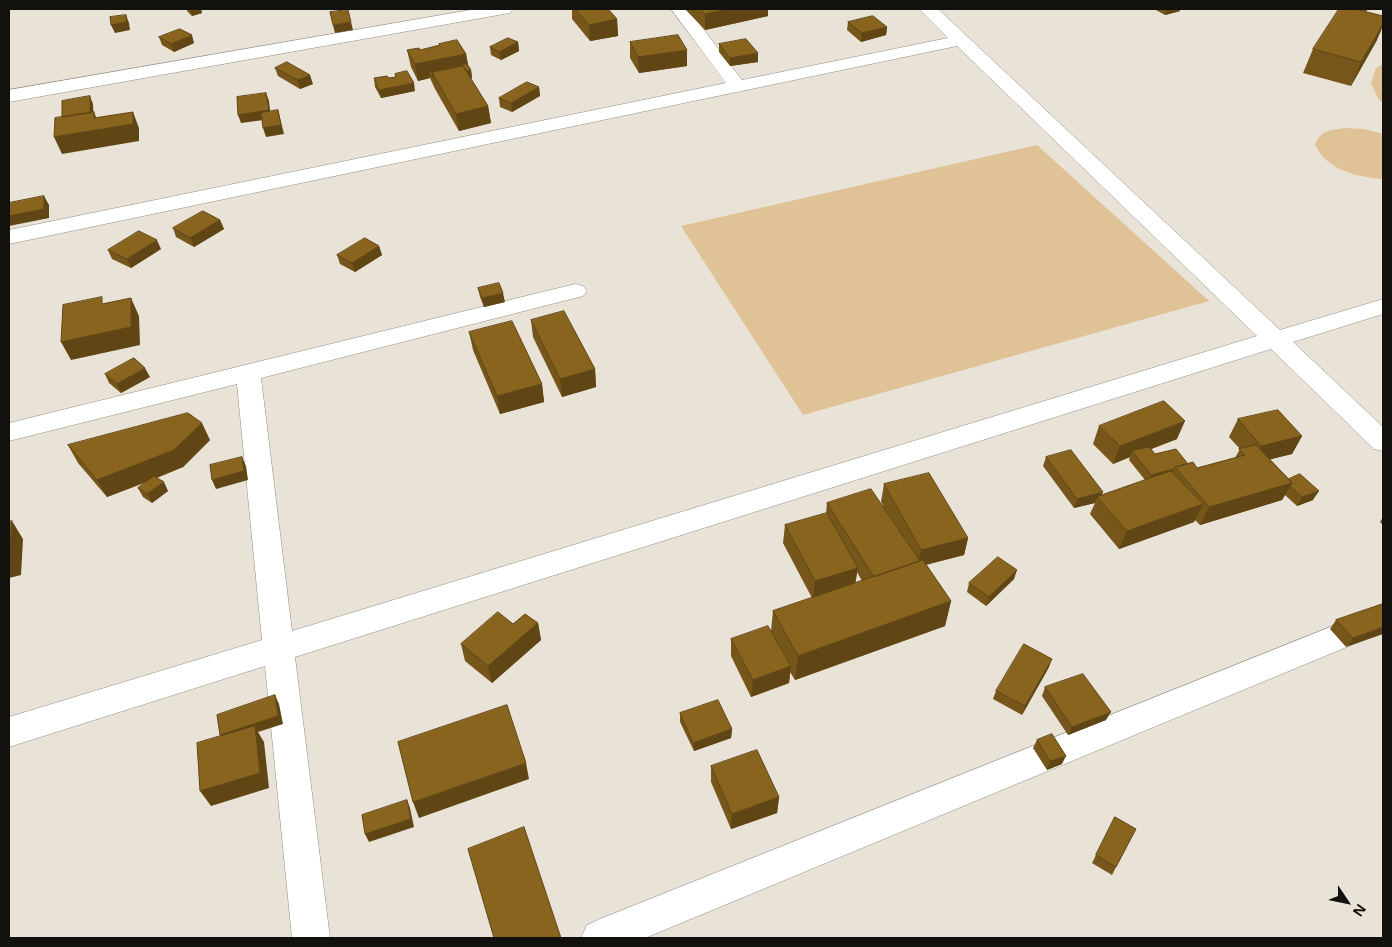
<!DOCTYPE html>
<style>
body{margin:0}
#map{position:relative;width:1392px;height:947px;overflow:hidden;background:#e9e2d7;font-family:"Noto Sans",sans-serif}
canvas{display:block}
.frame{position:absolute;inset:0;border:10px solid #13110d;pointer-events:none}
.north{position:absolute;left:1322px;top:877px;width:50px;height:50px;-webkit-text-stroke:4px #e9e2d7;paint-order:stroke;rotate:124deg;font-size:14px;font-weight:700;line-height:20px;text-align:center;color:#13110d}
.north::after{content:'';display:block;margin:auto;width:18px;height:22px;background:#13110d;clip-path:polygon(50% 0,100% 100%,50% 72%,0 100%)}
</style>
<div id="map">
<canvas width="1392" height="947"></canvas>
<div class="frame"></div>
<div class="north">N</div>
</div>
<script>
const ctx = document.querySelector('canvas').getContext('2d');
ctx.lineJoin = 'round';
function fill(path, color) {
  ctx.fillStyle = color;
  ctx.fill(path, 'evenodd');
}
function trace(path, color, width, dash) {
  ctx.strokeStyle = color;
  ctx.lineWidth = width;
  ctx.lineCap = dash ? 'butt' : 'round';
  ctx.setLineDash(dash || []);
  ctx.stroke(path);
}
fill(new Path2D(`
 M1383 64V103L1379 100 1371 83 1376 68Z
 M1345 128 1364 129 1383 134V179C1357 177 1326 170 1315 144 1321 130 1331 130 1345 128Z
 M1037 145 1209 301 803 415 681 226Z`), '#dfc296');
const street = new Path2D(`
 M476 9H513L510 13 504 14 9 102V90Z
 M671 9H688L742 80 948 38 919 9H938L1280 330 1383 299V314L1293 342 1383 427V451L1374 449 1271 349 295 657 330 938H292L265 666 9 747V717L262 640 237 384 9 441V423L575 284 583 286 587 291 583 296 261 378 292 631 1257 336 957 46 9 244V230L726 83Z
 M1383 606V632L645 938H581L587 925 600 919Z`);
trace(street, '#928c82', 1);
fill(street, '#fff');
fill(new Path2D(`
 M187 9H201L202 13 192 16 187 11Z
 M572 9H608L617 19 618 36 590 41 572 19Z
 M685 9H768V16L705 30Z
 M1154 9H1180V11L1165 15Z
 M1366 12 1377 40 1351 86 1303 73 1313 49Z
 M848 22 887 27 886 35 861 42 847 30Z
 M159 37 194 43 174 52 162 45Z
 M518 42 519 51 501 60 491 55 490 47Z
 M630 42 687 66 639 73 630 58Z
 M719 44 758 62 730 66 719 52Z
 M407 50H420L466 54 468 65 471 70 472 78 471 79 488 106 491 123 459 131 435 89 430 78 418 81 411 67Z
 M275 68 313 84 300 89 278 76Z
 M395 74 415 91 381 98 375 87 374 78H389L396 77Z
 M539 87 540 96 512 112 500 107 499 98Z
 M220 220 224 229 194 247 176 237 173 228Z
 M379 246 382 255 355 272 340 264 337 255Z
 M161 249 131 268 112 259 108 250Z
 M478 288 505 302 484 307 480 297Z
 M531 320 595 369 596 387 562 397 533 337Z
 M469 332 542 384 544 402 500 414 473 350Z
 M105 374 150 377 121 393 109 383Z
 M1238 419 1302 436 1292 454 1270 459 1289 479 1313 500 1297 506 1285 495 1282 500 1200 525 1195 520 1194 522 1119 549 1090 514 1095 503 1074 508 1043 466 1046 457 1102 495 1145 480 1129 460 1130 457 1113 464 1093 444 1099 426 1177 439 1151 449 1155 454 1188 464 1197 468 1235 458 1240 449 1229 437Z
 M210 440 183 467 157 478 168 491 152 503 143 497 138 488 147 482 107 497 78 463 68 445Z
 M884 484 968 538 964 555 926 565 951 601 945 626 795 680 790 672 789 683 751 697 731 656V639L771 631 773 611 812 598 783 543 785 525 826 514 827 503 883 505 881 502ZM857 572 862 581 855 583Z
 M1383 517V525L1380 522Z
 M1014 579 986 606 967 592 969 583Z
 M1383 604 1346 647 1330 629 1336 620Z
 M538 623 541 640 492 683 465 661 461 644 513 624Z
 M1049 667 1022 715 993 699 996 691Z
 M1045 687 1106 720 1068 735 1042 696Z
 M680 713 732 729 731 738 694 751 680 722Z
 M1037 740 1062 764 1047 770 1033 748Z
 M711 766 779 797 777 813 731 829 711 782Z
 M1115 817 1116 867 1112 875 1092 863Z`), '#76561a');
fill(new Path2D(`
 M190 9H201L202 13 192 16Z
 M729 9H768V16L705 30V14Z
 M1167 9H1180V11L1165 15Z
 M126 15 129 23 130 30 115 33 111 25Z
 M617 19 618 36 590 41 589 25Z
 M351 22 353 30 335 33 333 25Z
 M1383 24V26L1377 40 1351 86 1361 62Z
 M887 27 886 35 861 42 862 33Z
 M192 35 194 43 174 52 171 44Z
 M518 42 519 51 501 60 499 52Z
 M687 50V66L639 73 638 57Z
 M758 53V62L730 66V58Z
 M466 54 469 70 429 72 430 78 418 81 415 64Z
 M471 70 472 78 440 85 435 77Z
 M310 75 313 84 300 89 298 80Z
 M414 83 415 91 381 98 379 90Z
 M539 87 540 96 512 112 511 103Z
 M266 93 269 101 271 119 241 123 238 115Z
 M90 96 93 104 94 125 66 130Z
 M488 106 491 123 459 131 456 114Z
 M278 110 284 134 266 137 263 128Z
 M94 112 101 130 133 112 139 128V141L62 154 54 137 94 118Z
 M44 196 49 205V218L9 226V216Z
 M220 220 224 229 194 247 190 238Z
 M157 240 161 249 131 268 127 259Z
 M379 246 382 255 355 272 352 263Z
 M503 293 505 302 484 307 482 298Z
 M131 298 139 316 140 345 71 360 61 342Z
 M145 368 150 377 121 393 117 384Z
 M595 369 596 387 562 397 560 379Z
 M542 384 544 402 500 414 497 396Z
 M1185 421 1177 439 1136 455 1132 451 1130 457 1113 464 1120 446Z
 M202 423 210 440 183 467 107 497 97 480Z
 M1302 436 1292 454 1252 464 1261 446Z
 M242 457 246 466 248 480 216 489 212 480Z
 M1174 469 1170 478 1147 484 1151 475Z
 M164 482 168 491 152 503 147 494Z
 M1292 483 1282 500 1200 525 1209 507Z
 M1319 491 1313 500 1297 506 1302 497Z
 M1103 492 1100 500 1097 497 1095 503 1074 508 1077 499Z
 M1203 504 1194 522 1119 549 1127 531Z
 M12 521 23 539 21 575 9 578V557Z
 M968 538 964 555 920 566 918 562 921 550Z
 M858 568 855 585 813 598 815 581Z
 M1017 570 1014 579 986 606 989 597Z
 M951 601 945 626 795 680 798 656Z
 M538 623 541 640 492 683 488 666Z
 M1383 627V634L1346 647 1353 638Z
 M1052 659 1049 667 1022 715 1025 706Z
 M791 666 789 683 751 697 753 680Z
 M275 695 279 704 283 724 258 732 264 742 269 788 211 806 200 791 225 744 220 735Z
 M1111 712 1106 720 1068 735 1072 727Z
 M732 729 731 738 694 751 693 743Z
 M1066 756 1062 764 1047 770 1050 761Z
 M526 763 529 779 419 818 413 802Z
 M779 797 777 813 731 829 732 814Z
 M407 800 410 808 414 827 369 842 365 834Z`), '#604615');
const building = new Path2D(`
 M576 9H608L617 19 589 25Z
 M700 9H729L705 14Z
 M1339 9H1355L1383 16V24L1361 62 1313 49Z
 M1355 9H1367L1366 11Z
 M348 10 351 22 333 25 330 12Z
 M126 15 127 22 111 25 110 17Z
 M873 16 887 27 862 33 848 22Z
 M180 29 192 35 171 44 159 37Z
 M678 35 687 50 638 57 630 42Z
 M508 38 518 42 499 52 490 47Z
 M746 39 758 53 730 58 719 44Z
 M457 40 466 54 415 64 407 50 419 48 420 50 440 45 439 44Z
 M287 62 310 75 298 80 275 68Z
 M467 64 471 70 466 71 463 66 432 72 433 78 429 72Z
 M463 66 488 106 456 114 432 72Z
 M407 71 414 83 379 90 374 78 387 76 389 78 396 77 395 74Z
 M527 82 539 87 511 103 499 98Z
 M266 93 269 110 238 115 237 97Z
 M90 96V113L62 117V101Z
 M278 110 281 125 263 128 261 113Z
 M94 112V118L133 112V124L54 137 55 118Z
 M44 196V209L9 216V203Z
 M203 211 220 220 190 238 173 228Z
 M139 231 157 240 127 259 108 250Z
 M365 238 379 246 352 263 337 255Z
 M499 283 503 293 482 298 478 288Z
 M102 297V304L131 298V327L61 342 63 305Z
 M564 311 595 369 560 379 531 320Z
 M512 321 542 384 497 396 469 332Z
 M134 358 145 368 117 384 105 374Z
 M1164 401 1185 421 1120 446 1099 426Z
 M1278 410 1302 436 1261 446 1238 419Z
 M188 413 202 423 174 450 97 480 68 445Z
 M1256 445 1292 483 1209 507 1175 467 1193 462 1197 468 1245 455 1239 449Z
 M1149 447 1155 454 1176 449 1188 464 1175 467 1174 469 1151 475 1132 451Z
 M1071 450 1103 492 1077 499 1046 457Z
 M242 457 244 471 212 480 210 465Z
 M1171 471 1203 504 1127 531 1097 497Z
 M929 473 968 538 921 550 884 484Z
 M1300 474 1319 491 1302 497 1290 486 1292 483 1289 479Z
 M154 476 164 482 147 494 138 488Z
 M871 489 920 561 874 577 827 503Z
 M827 513 858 568 815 581 785 525Z
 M12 521 9 557V522Z
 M998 557 1017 570 989 597 969 583Z
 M923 560 951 601 798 656 773 611Z
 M1383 604V627L1353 638 1336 620Z
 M498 612 513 624 525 614 538 623 488 666 461 644Z
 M768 626 791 666 753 680 731 639Z
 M1024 644 1052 659 1025 706 996 691Z
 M1083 674 1111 712 1072 727 1045 687Z
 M275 695 278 716 220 735 217 715Z
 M718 700 732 729 693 743 680 713Z
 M507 705 526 763 413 802 398 742Z
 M255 726 260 773 200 791 197 743Z
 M1052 734 1066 756 1050 761 1037 740Z
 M757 750 779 797 732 814 711 766Z
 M407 800 411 819 365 834 362 815Z
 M1115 817 1136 829 1116 867 1096 855Z
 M524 827 561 938H494L468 849Z`);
fill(building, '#89641e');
trace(building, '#604615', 1);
</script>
